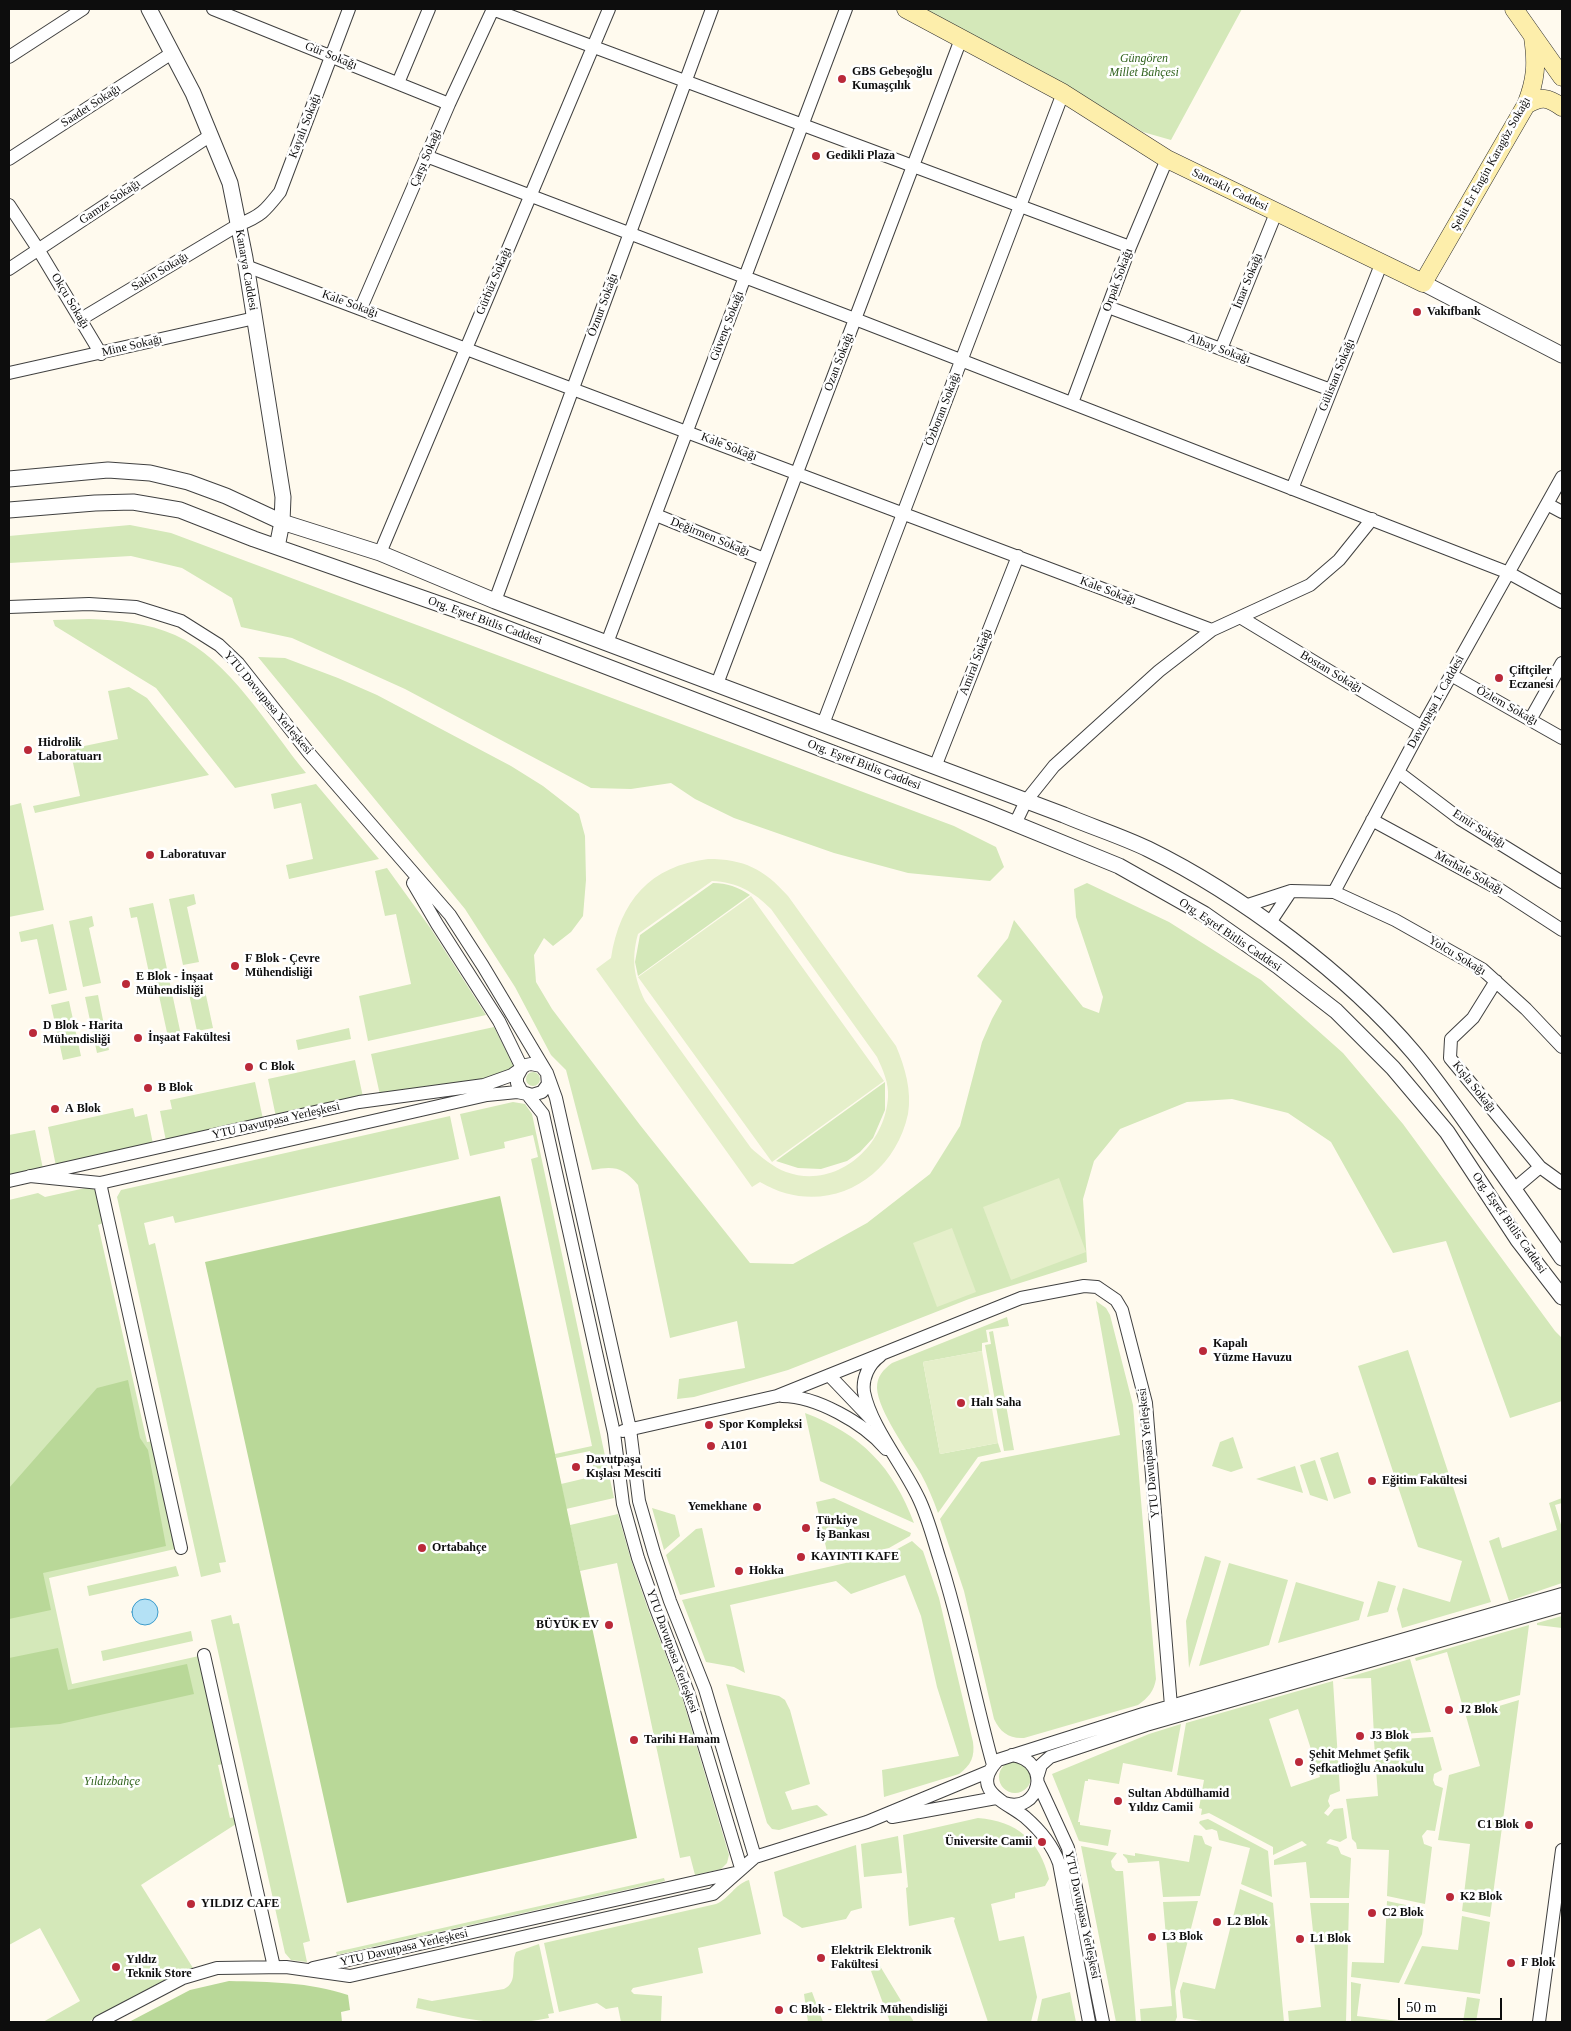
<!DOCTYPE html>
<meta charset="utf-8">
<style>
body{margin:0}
#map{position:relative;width:1571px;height:2031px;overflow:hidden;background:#fffaee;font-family:"Times New Roman",serif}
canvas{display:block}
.frame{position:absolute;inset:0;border:10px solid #0d0d0d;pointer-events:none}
.scale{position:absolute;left:1398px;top:1998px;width:104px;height:22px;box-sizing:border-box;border:2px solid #0d0d0d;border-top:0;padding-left:6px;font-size:15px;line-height:18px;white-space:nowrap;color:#0d0d0d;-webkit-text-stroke:4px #fff;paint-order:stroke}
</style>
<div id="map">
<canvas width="1571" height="2031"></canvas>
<div class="frame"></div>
<div class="scale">50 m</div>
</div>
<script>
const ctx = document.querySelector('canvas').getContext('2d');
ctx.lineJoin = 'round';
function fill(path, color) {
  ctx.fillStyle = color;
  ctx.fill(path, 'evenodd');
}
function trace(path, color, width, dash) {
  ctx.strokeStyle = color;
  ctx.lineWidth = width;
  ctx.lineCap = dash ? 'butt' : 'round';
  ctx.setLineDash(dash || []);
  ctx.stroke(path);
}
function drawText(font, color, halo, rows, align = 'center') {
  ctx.font = font + ' "Times New Roman",serif';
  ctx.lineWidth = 5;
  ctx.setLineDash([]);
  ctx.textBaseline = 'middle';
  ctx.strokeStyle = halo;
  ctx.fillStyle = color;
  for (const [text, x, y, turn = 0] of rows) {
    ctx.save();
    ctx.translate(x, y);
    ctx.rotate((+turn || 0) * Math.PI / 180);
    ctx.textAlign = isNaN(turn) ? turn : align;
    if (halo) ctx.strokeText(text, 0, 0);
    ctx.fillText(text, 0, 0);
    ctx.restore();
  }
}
fill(new Path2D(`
 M925 9H1242L1171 140 1143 132 1073 90Z
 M130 525 171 533 954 826 996 847 1004 867 990 881 908 873 834 853 734 818 695 799 671 783 631 789 591 788 405 689 292 638 241 627 232 598 182 568 131 556 9 563V536Z
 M89 619C118 620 148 623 175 635 229 659 269 728 306 773L235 788 156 688 55 626 53 620Z
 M258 657 285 658 338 678 377 695 511 766 543 786 579 814 585 836 586 880 583 916 571 932 553 946 544 938 534 955 536 982 552 1009 640 1125 750 1263 793 1264 867 1223 930 1174 960 1126 982 1042 992 1019 1002 1001 977 976 1008 938 1014 920 1083 1007 1099 1013 1103 997 1076 917 1074 889 1087 883 1169 922 1261 980 1343 1053 1403 1124 1555 1331 1562 1338V1401L1510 1418 1446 1241 1393 1253 1331 1142 1288 1113 1232 1099 1187 1102 1120 1129 1094 1161 1083 1199 1087 1262 969 1299 788 1370 694 1397 677 1399 679 1379 745 1368 737 1321 670 1338 638 1185C623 1167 614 1166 592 1170L566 1070 551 1055 515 987 465 909Z
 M129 687 147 698 209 775 35 813 33 806 80 796 70 749 118 739 108 691Z
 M316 784 379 859 289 879 286 865 313 859 301 803 274 809 271 794Z
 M21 803 44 910 9 917V806Z
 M387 868 431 929 486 1015 368 1041 359 996 411 984 396 914 385 916 375 871Z
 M713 883C727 883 738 887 750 895L638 976 635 962 640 935Z
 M194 894 196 904 187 907 199 962 183 965 169 899Z
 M153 903 167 969 149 973 137 917 131 918 129 908Z
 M92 916 94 926 89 928 101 983 83 987 69 921Z
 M53 924 67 990 49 994 37 939 21 942 19 932Z
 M201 972 213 1028 197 1031 185 976Z
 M169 979 181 1035 168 1037 156 982Z
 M98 995 109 1050 97 1053 85 997Z
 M69 1001 81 1056 63 1060 51 1005Z
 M494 1027 514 1067 513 1070 483 1081 380 1095 371 1054Z
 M349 1028 351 1039 298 1050 296 1040Z
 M355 1060 363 1097 276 1117 268 1079Z
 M526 1079a7 7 0 1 1 14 0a7 7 0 1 1-14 0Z
 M255 1082 263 1119 166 1141 160 1111 172 1109 170 1100Z
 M885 1082V1110L873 1138 860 1152 847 1161 821 1169 798 1168 776 1161Z
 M513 1102 525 1104 532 1114 614 1498 566 1509 561 1484 595 1476 590 1451 556 1458 555 1454 592 1446 531 1159 538 1157 533 1135 504 1142 505 1148 470 1156 460 1114Z
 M133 1108 135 1117 147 1114 153 1144 56 1166 48 1127Z
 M450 1116 459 1159 175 1223 173 1216 144 1223 149 1245 155 1243 226 1562 219 1563 221 1572 201 1577 117 1197 121 1190Z
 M35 1130 43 1169 9 1177V1135Z
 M90 1187 96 1191 103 1223 98 1225 147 1442 154 1441 175 1549 49 1578 72 1684 199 1656 223 1764 218 1765 230 1818 235 1817 236 1824 141 1885 193 1968 163 1981 88 2022H43L80 2001 40 1928 9 1945V1200L38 1193 45 1197Z
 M1096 1301 1106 1308 1110 1315 1133 1405 1156 1679C1154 1691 1148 1698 1138 1705L1024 1738C1009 1739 1000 1732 994 1719L964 1591 940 1519 981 1462 1120 1435Z
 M1007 1317 1009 1326 986 1330 988 1342 982 1343V1351L923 1362 940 1454 998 1443 1001 1452 978 1457 938 1513C933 1499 928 1487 921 1474 909 1453 878 1411 877 1388 877 1376 883 1370 892 1363Z
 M993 1331 1014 1450 1004 1451 985 1345 991 1344 989 1332Z
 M1408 1350 1491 1602 1402 1628 1397 1609 1403 1588 1450 1602 1462 1561 1418 1547 1358 1366Z
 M805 1413C861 1434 893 1467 914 1523L820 1481Z
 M1233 1437 1243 1468 1231 1472 1212 1466 1220 1442Z
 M1338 1452 1351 1493 1334 1499 1320 1458Z
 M1315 1460 1328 1500V1501L1310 1495 1300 1465Z
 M1295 1466 1303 1493 1256 1479Z
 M834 1498 911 1533 910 1536 889 1548 829 1561 816 1502Z
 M1562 1498V1503L1555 1505 1562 1528V1583L1509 1601 1489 1541 1499 1537 1502 1548 1557 1530 1549 1503Z
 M652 1508 675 1515 680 1536 664 1550Z
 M618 1514 631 1560 648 1609 682 1697 729 1855 727 1863 721 1869 695 1875 690 1856 680 1858 617 1563 580 1571 570 1525Z
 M702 1528 715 1587 680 1595 666 1555 696 1529Z
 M912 1541 923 1551 939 1598 973 1742C975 1757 971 1765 959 1774L884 1797 882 1770 959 1756 937 1687 921 1616 905 1575 851 1594 836 1581 730 1605 745 1673 734 1667 706 1662 682 1600 890 1553Z
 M1205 1556 1221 1561 1189 1668 1186 1621Z
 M1229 1563 1288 1580 1269 1645 1199 1666Z
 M176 1566 179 1576 89 1596 87 1586Z
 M1378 1581 1396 1586 1388 1612 1367 1617Z
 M1296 1582 1364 1602 1359 1620 1278 1643Z
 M231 1615 233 1624 239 1623 310 1941 303 1943 307 1962 291 1960 285 1953 211 1620Z
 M1562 1616V1628L1537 1625V1623Z
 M1529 1625 1520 1695 1464 1711 1447 1652 1416 1661 1415 1658Z
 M191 1631 193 1641 103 1661 101 1651Z
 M1410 1659 1431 1732 1374 1736 1371 1678 1342 1679Z
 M1333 1681 1340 1791 1330 1795 1328 1801 1330 1806 1324 1813 1328 1816 1334 1809 1343 1808 1347 1838 1340 1842 1330 1839 1326 1843 1338 1847 1341 1854 1351 1858 1349 1898H1310L1306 1862 1274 1865V1860L1307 1845 1302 1841 1273 1855V1847L1209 1813 1201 1815 1202 1809 1199 1808 1204 1780 1177 1775 1186 1723ZM1298 1709 1320 1777 1291 1787 1269 1719Z
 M726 1684 779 1696 785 1700 790 1710 810 1784 785 1792 792 1810 817 1805 828 1815 779 1830 772 1829 767 1823Z
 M1519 1700 1490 1917 1462 1911 1470 1844 1438 1840 1449 1775 1480 1766 1466 1716Z
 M1181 1724 1172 1772 1123 1763 1119 1784 1088 1779V1781H1085L1078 1822H1080V1825L1111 1830 1108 1846 1079 1841 1052 1774 1149 1734Z
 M1433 1737 1442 1770 1434 1774 1433 1780 1435 1785 1443 1788 1435 1831 1427 1830 1422 1836 1424 1844 1432 1847 1425 1904 1387 1896 1389 1850 1357 1849 1356 1843 1352 1839 1346 1799 1378 1796 1374 1741Z
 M999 1777a16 16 0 1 1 32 0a16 16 0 1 1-32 0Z
 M978 1818C1017 1821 1040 1841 1049 1879L1045 1886 1015 1893V1898L991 1904 999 1941 1024 1936 1037 1997 1031 2022H988L954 1921 955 1918 952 1917 909 1926 906 1888 908 1887 903 1835Z
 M1208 1819 1268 1851 1272 1897 1241 1884 1250 1848 1219 1840 1217 1831 1212 1829 1206 1830 1199 1823 1200 1821Z
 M1194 1835 1202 1836 1205 1844 1212 1847 1200 1896 1163 1897 1159 1861 1128 1863 1127 1859 1123 1855V1854L1135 1856V1853L1189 1862Z
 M898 1836 902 1873 864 1877 861 1844Z
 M856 1845 862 1908 851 1911 846 1919 802 1928 783 1916 774 1872Z
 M1081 1846 1117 1853 1111 1861 1112 1867 1116 1871H1123L1136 2022H1116Z
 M664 1878 665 1881 337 1955 336 1952Z
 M749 1880 761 1934 698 1948 703 1973 633 1988 631 1991 634 1994 662 1996 661 2022H621L618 2007 606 2009 597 2003 559 2012 544 1943 716 1904C729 1899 735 1884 749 1880Z
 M1240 1889 1273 1903 1284 2022H1208L1183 2018 1180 1991 1183 1982 1215 1989Z
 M1198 1901 1175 1991 1177 2017 1175 2022H1141L1140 2009 1172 2006 1163 1902Z
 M1387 1901 1425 1909 1422 1934 1399 1983 1351 1977 1352 1962 1384 1963Z
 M1310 1903H1349L1346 2022H1289L1288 2011 1321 2007Z
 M1462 1916 1490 1922 1480 1994 1404 1984 1422 1946 1458 1950Z
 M539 1944 554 2013 548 2014 549 2018C499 2029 464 2018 416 2008L418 1998 432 2001 504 1989C519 1982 510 1965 516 1952Z
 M880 1966 914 2022H890L871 1971Z
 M1351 1982 1361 1984 1357 2016 1406 2022H1351Z
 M812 1992 823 2022H808L804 1994Z
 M1070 1992 1076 2022H1037L1042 1999Z
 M1467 1997 1480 1999 1476 2022H1463Z`), '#d4e8b9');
fill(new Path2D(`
 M500 1196 637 1838 347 1903 205 1262Z
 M128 1380 140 1438 148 1450 166 1546 43 1573 51 1610 9 1619V1488L97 1388Z
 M58 1648 68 1690 187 1664 194 1694 60 1724 9 1728V1658Z
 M229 1981C270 1982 309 1982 348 1995L350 2010 341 2012 342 2022H129L190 1990Z`), '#b9d898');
fill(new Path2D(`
 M708 859C744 859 764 869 788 896L896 1046C905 1067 912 1091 908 1114 893 1183 822 1219 760 1182L752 1187 596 969 611 958C620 901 650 866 708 859ZM712 881C737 882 754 892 771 909L877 1057C883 1070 889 1083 888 1097 885 1147 836 1190 786 1172 773 1167 761 1157 751 1148L645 1001C634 978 631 959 638 934Z
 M751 896 884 1081 772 1162 638 977Z
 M1059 1178 1086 1252 1011 1280 983 1207Z
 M952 1228 976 1292 937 1307 913 1243Z
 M982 1351 998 1443 940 1454 923 1362Z`), '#e5efca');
const water = new Path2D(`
 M132 1612a13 13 0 1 1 26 0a13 13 0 1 1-26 0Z`);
fill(water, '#b4e1f5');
trace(water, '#3d9bca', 1);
const minor = new Path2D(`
 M213 9 449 104
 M492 9 1130 247
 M9 57 83 9
 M398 83 429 9
 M426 156 855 319 1509 573 1562 602
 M9 159 172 53
 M9 205 38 249 101 354
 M246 266 1212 630
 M9 269 211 135
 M1108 307 1331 390
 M361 308 449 104 493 9
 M81 319 238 225C261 216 265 211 280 192L349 9
 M1221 349 1276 213
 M9 373 255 318
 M1072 403 1130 247 1167 159
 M1292 489 1382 262
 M1547 504 1562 512
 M656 515 764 559
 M380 553 609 9
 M495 601 712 9
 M9 607 89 604 136 607 181 621 219 645 238 663 309 753 450 915 483 966 547 1073 556 1098 630 1429 639 1501 654 1553 670 1601 705 1689 755 1857
 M1240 617 1422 727
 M607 643 846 9
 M1451 675 1562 738
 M717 684 961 39
 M1530 720 1562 663
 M823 724 1063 93
 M935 767 1018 556
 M1398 772 1460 819 1562 882
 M1372 820 1499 889 1562 930
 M1015 824 1026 801 1054 766 1159 671 1212 630 1310 585 1339 560 1372 519
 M413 883 437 924 499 1021 522 1068
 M1334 892 1422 727 1562 477
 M1245 906 1291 891 1334 892 1395 920 1482 969 1526 1009 1562 1047
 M1269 924 1291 891
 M1496 981 1473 1018 1451 1039 1450 1058 1540 1167 1562 1183
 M30 1176 100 1183 487 1095 517 1092 527 1094 543 1114 614 1433 623 1504 638 1558 655 1606 689 1695 741 1868
 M9 1181 359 1102 484 1085 512 1075 526 1065 531 1064 541 1066 547 1073 548 1084 542 1092 532 1095 522 1092 517 1083V1077L522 1068
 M100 1183 181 1548
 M1514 1189 1540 1167
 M880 1356C869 1364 862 1378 864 1392 871 1427 904 1466 919 1499 928 1518 933 1538 939 1557 961 1625 974 1696 993 1765
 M829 1375 872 1420
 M782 1396C816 1396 864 1423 886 1449
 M623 1431 777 1396 1021 1298 1084 1286 1097 1287 1116 1300 1122 1310 1146 1403 1171 1706 1174 1717
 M204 1655 274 1967
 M1038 1775 1041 1765 1050 1757 1146 1725 1562 1606
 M1038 1783 1068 1848 1103 2022
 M1004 1803C1040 1815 1053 1761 1012 1755
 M892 1817 996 1798
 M313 1968 735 1873
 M99 2022 183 1978 217 1968 286 1967 350 1976 713 1894 755 1857 867 1822 990 1771
 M1089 2022 1059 1863C1052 1844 1040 1830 1025 1817 1007 1802 968 1791 998 1760L1143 1714 1562 1594
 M1539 2022 1562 1850`);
const tertiary = new Path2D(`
 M149 9 193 93 230 183 245 258 283 497 282 522 277 547
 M1423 283 1562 355
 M9 479 108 470 150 473 188 482 226 496 282 522 380 553 495 601 1064 815C1092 827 1121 836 1148 849 1240 894 1348 975 1414 1053 1435 1078 1454 1105 1473 1132 1503 1174 1533 1216 1562 1258
 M9 510 95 503 133 502 180 510 254 539 485 620 989 813 1119 866 1204 914 1278 966 1336 1011 1393 1068 1447 1132 1518 1240 1562 1297`);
const secondary = new Path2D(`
 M906 9 1063 93 1167 159 1423 283 1526 105C1536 80 1537 64 1533 37
 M1514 9 1562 77
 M1526 105C1542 96 1547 97 1562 107`);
trace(minor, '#404040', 14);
trace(tertiary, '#404040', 17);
trace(secondary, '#2f2f2f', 19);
trace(minor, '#fff', 12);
trace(tertiary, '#fff', 15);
trace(secondary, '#fdeeab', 18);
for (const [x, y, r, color] of [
 [842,79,5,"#ba2939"],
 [816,156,5,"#ba2939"],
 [1417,312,5,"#ba2939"],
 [1499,678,5,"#ba2939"],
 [28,750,5,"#ba2939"],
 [150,855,5,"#ba2939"],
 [235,966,5,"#ba2939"],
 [126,984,5,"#ba2939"],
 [33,1033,5,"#ba2939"],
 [138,1038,5,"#ba2939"],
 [249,1067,5,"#ba2939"],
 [148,1088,5,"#ba2939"],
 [55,1109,5,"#ba2939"],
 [1203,1351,5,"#ba2939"],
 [961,1403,5,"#ba2939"],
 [709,1425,5,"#ba2939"],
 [711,1446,5,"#ba2939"],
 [576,1467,5,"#ba2939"],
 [1372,1481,5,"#ba2939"],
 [757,1507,5,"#ba2939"],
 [806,1528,5,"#ba2939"],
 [422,1548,5,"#ba2939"],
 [801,1557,5,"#ba2939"],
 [739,1571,5,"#ba2939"],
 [609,1625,5,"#ba2939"],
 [1449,1710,5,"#ba2939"],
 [1360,1736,5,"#ba2939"],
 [634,1740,5,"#ba2939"],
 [1299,1762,5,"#ba2939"],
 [1118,1801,5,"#ba2939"],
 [1529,1825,5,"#ba2939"],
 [1042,1842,5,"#ba2939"],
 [1450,1897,5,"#ba2939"],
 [191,1904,5,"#ba2939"],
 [1372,1913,5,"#ba2939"],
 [1217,1922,5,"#ba2939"],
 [1152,1937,5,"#ba2939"],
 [1300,1939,5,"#ba2939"],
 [821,1958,5,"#ba2939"],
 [1511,1963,5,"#ba2939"],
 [116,1967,5,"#ba2939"],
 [779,2010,5,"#ba2939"]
]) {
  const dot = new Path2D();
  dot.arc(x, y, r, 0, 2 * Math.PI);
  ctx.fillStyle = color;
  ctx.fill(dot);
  trace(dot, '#fff', 2);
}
drawText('12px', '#0d0d0d', '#fff', [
 ["Gür Sokağı",331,56,22],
 ["Saadet Sokağı",91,106,-33],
 ["Kayalı Sokağı",305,126,-69],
 ["Çarşı Sokağı",426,158,-67],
 ["Şehit Er Engin Karagöz Sokağı",1491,164,-61],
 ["Sancaklı Caddesi",1230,190,26],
 ["Gamze Sokağı",110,202,-34],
 ["Kanarya Caddesi",246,270,80],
 ["Sakin Sokağı",160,272,-31],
 ["Orpak Sokağı",1118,280,-70],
 ["Gürbüz Sokağı",494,281,-67],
 ["İmar Sokağı",1248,281,-68],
 ["Okçu Sokağı",70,301,59],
 ["Kale Sokağı",350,304,20],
 ["Öznur Sokağı",603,305,-70],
 ["Güvenç Sokağı",727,326,-69],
 ["Mine Sokağı",132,346,-13],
 ["Albay Sokağı",1219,349,20],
 ["Ozan Sokağı",839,362,-69],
 ["Gülistan Sokağı",1337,375,-68],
 ["Özboran Sokağı",943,409,-69],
 ["Kale Sokağı",729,447,21],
 ["Değirmen Sokağı",710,537,22],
 ["Kale Sokağı",1108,591,21],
 ["Org. Eşref Bitlis Caddesi",485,621,20],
 ["Amiral Sokağı",976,662,-69],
 ["Bostan Sokağı",1331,672,31],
 ["Davutpaşa 1. Caddesi",1436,702,-61],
 ["YTU Davutpasa Yerleşkesi",268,703,50],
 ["Özlem Sokağı",1507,706,29],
 ["Org. Eşref Bitlis Caddesi",864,765,21],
 ["Emir Sokağı",1479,829,33],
 ["Merhale Sokağı",1469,873,29],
 ["Org. Eşref Bitlis Caddesi",1230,935,34],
 ["Yolcu Sokağı",1457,956,31],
 ["Kışla Sokağı",1474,1087,51],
 ["YTU Davutpasa Yerleşkesi",276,1121,-13],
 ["Org. Eşref Bitlis Caddesi",1509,1223,55],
 ["YTU Davutpasa Yerleşkesi",1149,1453,-96],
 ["YTU Davutpasa Yerleşkesi",672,1651,70],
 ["YTU Davutpasa Yerleşkesi",1082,1915,78],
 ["YTU Davutpasa Yerleşkesi",404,1948,-13]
]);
drawText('italic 12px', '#32641f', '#fff', [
 ["Güngören",1144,59],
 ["Millet Bahçesi",1144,73],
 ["Yıldızbahçe",112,1782]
]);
drawText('bold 12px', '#0d0d0d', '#fff', [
 ["GBS Gebeşoğlu",852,72],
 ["Kumaşçılık",852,86],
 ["Gedikli Plaza",826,156],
 ["Vakıfbank",1427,312],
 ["Çiftçiler",1509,671],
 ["Eczanesi",1509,685],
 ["Hidrolik",38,743],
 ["Laboratuarı",38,757],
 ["Laboratuvar",160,855],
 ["F Blok - Çevre",245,959],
 ["Mühendisliği",245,973],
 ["E Blok - İnşaat",136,977],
 ["Mühendisliği",136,991],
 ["D Blok - Harita",43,1026],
 ["Mühendisliği",43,1040],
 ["İnşaat Fakültesi",148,1038],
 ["C Blok",259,1067],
 ["B Blok",158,1088],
 ["A Blok",65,1109],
 ["Kapalı",1213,1344],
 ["Yüzme Havuzu",1213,1358],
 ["Halı Saha",971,1403],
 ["Spor Kompleksi",719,1425],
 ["A101",721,1446],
 ["Davutpaşa",586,1460],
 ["Kışlası Mesciti",586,1474],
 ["Eğitim Fakültesi",1382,1481],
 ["Yemekhane",747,1507,"right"],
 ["Türkiye",816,1521],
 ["İş Bankası",816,1535],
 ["Ortabahçe",432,1548],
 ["KAYINTI KAFE",811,1557],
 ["Hokka",749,1571],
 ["BÜYÜK EV",599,1625,"right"],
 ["J2 Blok",1459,1710],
 ["J3 Blok",1370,1736],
 ["Tarihi Hamam",644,1740],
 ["Şehit Mehmet Şefik",1309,1755],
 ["Şefkatlioğlu Anaokulu",1309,1769],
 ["Sultan Abdülhamid",1128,1794],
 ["Yıldız Camii",1128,1808],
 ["C1 Blok",1519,1825,"right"],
 ["Üniversite Camii",1032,1842,"right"],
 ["K2 Blok",1460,1897],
 ["YILDIZ CAFE",201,1904],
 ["C2 Blok",1382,1913],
 ["L2 Blok",1227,1922],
 ["L3 Blok",1162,1937],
 ["L1 Blok",1310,1939],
 ["Elektrik Elektronik",831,1951],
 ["Fakültesi",831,1965],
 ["Yıldız",126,1960],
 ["Teknik Store",126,1974],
 ["F Blok",1521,1963],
 ["C Blok - Elektrik Mühendisliği",789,2010]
], 'left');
</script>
